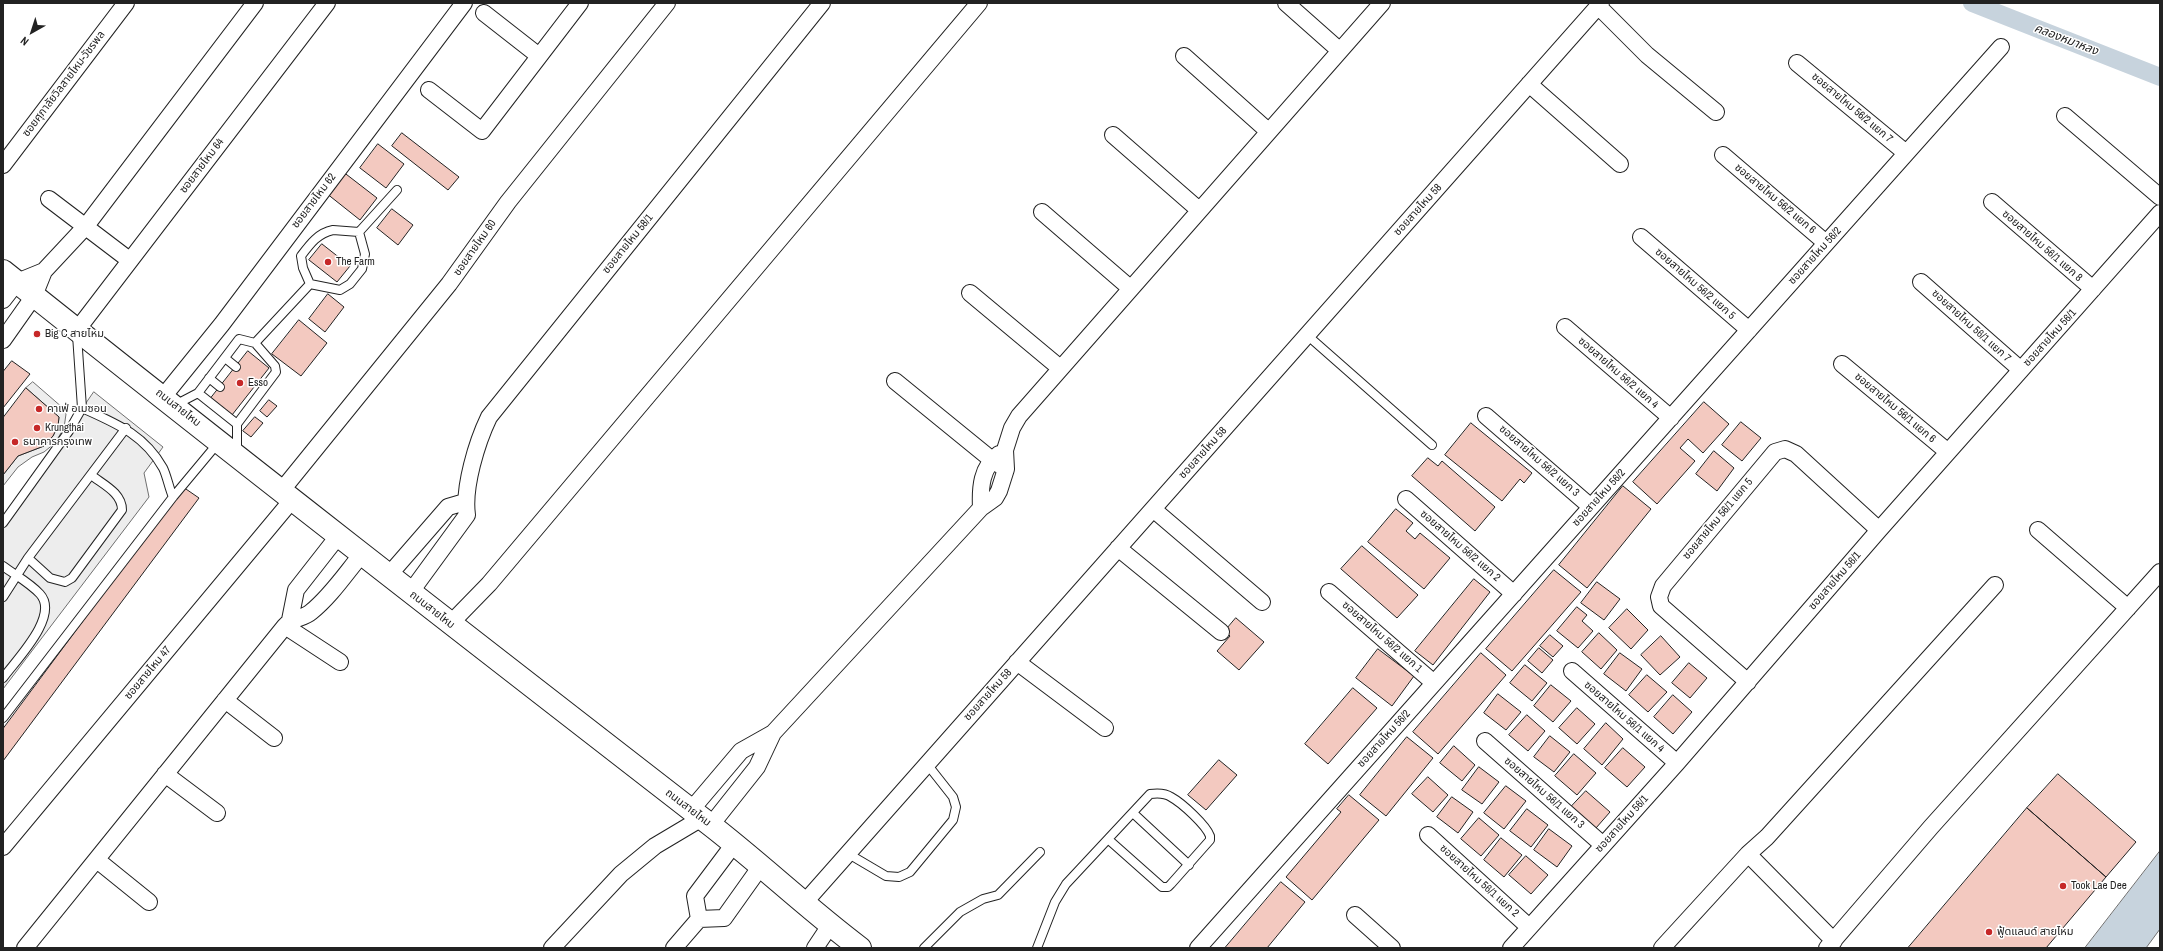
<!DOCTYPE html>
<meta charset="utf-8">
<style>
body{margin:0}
#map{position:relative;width:2163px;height:951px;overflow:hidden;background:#fff;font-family:"Archivo Narrow",sans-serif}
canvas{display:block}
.frame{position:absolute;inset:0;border:4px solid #222;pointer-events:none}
.north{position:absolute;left:12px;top:12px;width:40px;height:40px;-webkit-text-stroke:3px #fff;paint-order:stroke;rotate:219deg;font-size:11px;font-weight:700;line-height:16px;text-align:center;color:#222}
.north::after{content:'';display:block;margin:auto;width:14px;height:18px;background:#222;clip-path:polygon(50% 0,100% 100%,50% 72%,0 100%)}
</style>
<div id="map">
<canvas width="2163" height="951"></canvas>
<div class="frame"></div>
<div class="north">N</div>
</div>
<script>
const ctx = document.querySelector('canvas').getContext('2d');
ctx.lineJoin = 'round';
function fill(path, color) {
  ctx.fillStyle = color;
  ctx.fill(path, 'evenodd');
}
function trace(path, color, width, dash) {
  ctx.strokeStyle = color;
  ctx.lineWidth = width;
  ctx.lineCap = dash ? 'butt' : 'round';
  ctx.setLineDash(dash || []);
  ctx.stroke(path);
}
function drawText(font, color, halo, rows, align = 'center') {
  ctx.font = font + ' "Archivo Narrow","Noto Sans Thai",sans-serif';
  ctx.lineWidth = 3;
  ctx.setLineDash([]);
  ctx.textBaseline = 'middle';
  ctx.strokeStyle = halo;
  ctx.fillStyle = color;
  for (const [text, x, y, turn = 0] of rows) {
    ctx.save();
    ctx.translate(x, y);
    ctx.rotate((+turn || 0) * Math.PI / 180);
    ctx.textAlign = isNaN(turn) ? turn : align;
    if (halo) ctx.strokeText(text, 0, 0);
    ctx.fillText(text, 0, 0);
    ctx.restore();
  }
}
const parking = new Path2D(`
 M33 382 63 408 66 414 64 428 55 443 44 452 32 457 18 467 3 486V475L18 456 44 446 53 436 58 426 59 417 26 388Z
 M94 392 163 447 144 473 149 497 3 689V524Z`);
fill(parking, '#ededed');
trace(parking, '#6f6f6f', 1);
const water = new Path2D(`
 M2160 851V929L2146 948H2085Z`);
fill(water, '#c7d3dd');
trace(water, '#6f6f6f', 1);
trace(new Path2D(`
 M1972 3 2160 77`), '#c7d3dd', 18);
const building = new Path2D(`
 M402 133 459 177 448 190 392 146Z
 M378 144 404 164 386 188 360 168Z
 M342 171 377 198 360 220 326 193Z
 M392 209 413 225 398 245 377 228Z
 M322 244 350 266 337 282 309 260Z
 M328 294 344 307 325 332 309 319Z
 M299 320 327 343 301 376 272 354Z
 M248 351 269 368 232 415 211 398Z
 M12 361 30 374 3 408V372Z
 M26 388 59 417 58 426 53 436 44 446 18 456 3 475V418Z
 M269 400 277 406 267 417 260 411Z
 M1704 402 1729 424 1703 453 1688 439 1680 448 1695 461 1657 504 1633 482Z
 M255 417 263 423 251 437 243 431Z
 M1741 422 1761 438 1742 461 1722 445Z
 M1471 423 1532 473 1524 483 1520 479 1502 501 1445 455Z
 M1714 451 1734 468 1717 491 1696 474Z
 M1428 458 1438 466 1442 461 1495 507 1475 531 1412 476Z
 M1623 486 1651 509 1587 588 1559 565Z
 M183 487 199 498 3 761V729Z
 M1396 509 1413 523 1406 531 1415 539 1420 533 1450 558 1424 589 1368 542Z
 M1362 546 1418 595 1397 618 1341 569Z
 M1554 570 1581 592 1512 671 1486 649Z
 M1474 579 1490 592 1433 665 1415 651Z
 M1597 582 1620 599 1604 620 1581 603Z
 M1577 607 1587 615 1582 621 1593 631 1578 648 1557 631Z
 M1627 609 1648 630 1631 649 1609 628Z
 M1236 618 1264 642 1239 670 1217 651 1230 636 1225 631Z
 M1599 633 1617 650 1601 669 1582 652Z
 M1550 635 1563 646 1553 657 1540 646Z
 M1661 636 1680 657 1660 675 1641 655Z
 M1539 648 1553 660 1542 673 1528 661Z
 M1378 649 1414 676 1392 706 1356 678Z
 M1481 653 1506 675 1438 754 1413 732Z
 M1620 653 1642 669 1626 691 1604 674Z
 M1689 663 1707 678 1690 698 1672 683Z
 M1525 665 1547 683 1532 701 1510 683Z
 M1647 675 1667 692 1648 712 1629 695Z
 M1551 685 1571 701 1553 722 1534 706Z
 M1353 688 1377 708 1328 764 1305 744Z
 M1498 694 1521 712 1506 730 1484 713Z
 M1673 695 1692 712 1673 734 1654 717Z
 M1577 708 1595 724 1577 744 1559 728Z
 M1527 715 1545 731 1528 751 1509 735Z
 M1606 723 1623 739 1602 765 1584 749Z
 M1550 736 1570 752 1554 772 1534 757Z
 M1407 737 1433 758 1386 816 1360 795Z
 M1454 746 1475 765 1462 781 1440 763Z
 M1623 748 1645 767 1627 787 1605 768Z
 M1574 754 1596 773 1577 795 1555 776Z
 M1219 760 1237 775 1206 810 1188 795Z
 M1479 767 1499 782 1482 804 1462 790Z
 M2058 774 2136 842 2106 877 2027 808Z
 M1428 777 1448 795 1433 812 1412 794Z
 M1506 786 1526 801 1504 829 1484 813Z
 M1586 791 1610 812 1596 828 1571 807Z
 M1349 795 1379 820 1312 900 1286 877 1341 812 1337 809Z
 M1452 797 1473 812 1458 833 1437 817Z
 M2027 808 2106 877 2046 948H1908Z
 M1527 809 1548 825 1531 847 1510 831Z
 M1479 818 1499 835 1481 856 1461 839Z
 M1549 829 1572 846 1557 867 1534 850Z
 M1501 838 1522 855 1504 877 1484 860Z
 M1526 856 1548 875 1531 894 1509 875Z
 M1281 882 1305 902 1267 948H1225Z`);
fill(building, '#f3c9c0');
trace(building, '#222', 1);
const service = new Path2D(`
 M333 230 359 232 365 254 362 269 350 284 340 290 310 284 303 268 301 256C310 244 318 233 333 230Z
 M359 232 397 190
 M1307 335 1432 445
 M255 343 310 284
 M225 358 236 367
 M209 378 220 387
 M198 393 237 424
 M175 405 198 393 239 339 255 343 275 366 276 372 237 424V452
 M82 408C115 423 144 434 163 468 167 476 169 488 173 497
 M3 523 69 431 82 408 77 335
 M28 558 50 578 65 582 72 578 122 510C122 493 104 485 91 475
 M3 566C15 575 30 583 40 594 60 616 16 660 3 678
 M3 597 28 558 126 428
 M3 718 173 497 218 443
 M1133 813 1189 865
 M847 853 886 876 899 877 910 872 953 820 956 807 953 797 927 764
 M924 948 960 912 983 899 998 895 1040 852
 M1037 948 1055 902 1066 884 1150 794C1157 793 1165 793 1171 797 1182 803 1206 825 1210 836V840L1171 884 1168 887H1162L1109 840`);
const minor = new Path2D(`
 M1286 3 1339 50
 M1598 6 1647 55 1716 112
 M484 13 539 56
 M1184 56 1268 131
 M1797 63 1906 153
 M1529 84 1620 164
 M429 90 482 131 580 3
 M2065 116 2160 197
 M1113 135 1199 210
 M1723 155 1826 243
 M3 165 126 3
 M49 199 124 256
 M1992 202 2093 289
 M1042 212 1130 288
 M1641 237 1749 330
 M1921 282 2021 370
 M970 293 1060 368
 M3 300 17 282 44 271
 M1565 327 1671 418
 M77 330 327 3
 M3 340 34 296 44 271 86 226 255 3
 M1842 364 1948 452
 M895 381 992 460 1006 469
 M163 397 222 324 464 3
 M1486 416 1591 507
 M282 490 449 284 508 202 667 3
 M1406 499 1514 594
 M981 508C980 488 981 467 999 454
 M1153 509 1262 602
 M2038 530 2128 608
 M1118 548 1221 632
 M388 576 448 507 465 502
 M1329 592 1434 683
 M410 593 467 515C463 487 477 442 489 417L822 3
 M290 620 296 590 339 535
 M450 624 489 584 979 3
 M285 626 340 662
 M1017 662 1105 728
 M1572 671 1677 763
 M1748 682 1661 606 1659 597 1663 586 1775 452 1785 449 1796 454 1879 530
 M225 700 274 738
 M1485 741 1603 845
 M165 774 217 813
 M691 810 741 751 773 733 981 508 995 498 999 491 1006 469 1005 450 1012 428 1019 416 1382 3
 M711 825 757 767 773 733
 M1428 835 1529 927
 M3 847 292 500
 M97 860 149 902
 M805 902 1601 3
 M1355 915 1392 948
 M699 919 695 896 734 844
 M1834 941 1748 854 1767 837 1995 585
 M25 948 285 626C293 617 303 619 311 612 331 596 346 573 362 554
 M552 948 621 874 655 846 702 818
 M674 948 699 919 724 918 761 866
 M815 948 831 924
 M1198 948 2001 47
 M1511 948 1677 763 1879 530 2160 213
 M1662 948 1748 854
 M1827 948 1931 827 2160 572`);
const secondary = new Path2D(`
 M3 271C236 457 472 640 708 823 760 863 808 909 860 948`);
trace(service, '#222', 10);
trace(minor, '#222', 18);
trace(secondary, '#222', 24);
trace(service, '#fff', 8);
trace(minor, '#fff', 16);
trace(secondary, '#fff', 22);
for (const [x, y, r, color] of [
 [328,262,4,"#c62828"],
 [37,334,4,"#c62828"],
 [240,383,4,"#c62828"],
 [39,409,4,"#c62828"],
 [37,428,4,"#c62828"],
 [15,442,4,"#c62828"],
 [2063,886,4,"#c62828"],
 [1989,932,4,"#c62828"]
]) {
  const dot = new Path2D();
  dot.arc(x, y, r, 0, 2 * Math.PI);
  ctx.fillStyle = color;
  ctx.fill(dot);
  trace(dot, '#fff', 1.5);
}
drawText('11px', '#222', '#fff', [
 ["ซอยศุภาลัยวิลสายไหม-วัชรพล",64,84,-53],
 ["ซอยสายไหม 56/2 แยก 7",1852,108,40],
 ["ซอยสายไหม 64",202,166,-53],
 ["ซอยสายไหม 56/2 แยก 6",1775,199,40],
 ["ซอยสายไหม 62",314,201,-53],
 ["ซอยสายไหม 58",1418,210,-48],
 ["ซอยสายไหม 58/1",628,244,-51],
 ["ซอยสายไหม 56/1 แยก 8",2042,246,41],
 ["ซอยสายไหม 60",475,248,-55],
 ["ซอยสายไหม 56/2",1815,256,-48],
 ["ซอยสายไหม 56/2 แยก 5",1695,284,41],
 ["ซอยสายไหม 56/1 แยก 7",1971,326,42],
 ["ซอยสายไหม 56/1",2050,338,-48],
 ["ซอยสายไหม 56/2 แยก 4",1618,373,41],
 ["ถนนสายไหม",178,408,38],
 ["ซอยสายไหม 56/1 แยก 6",1895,408,40],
 ["ซอยสายไหม 58",1203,453,-48],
 ["ซอยสายไหม 56/2 แยก 3",1539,461,41],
 ["ซอยสายไหม 56/2",1599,498,-48],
 ["ซอยสายไหม 56/1 แยก 5",1718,519,-50],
 ["ซอยสายไหม 56/2 แยก 2",1460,546,41],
 ["ซอยสายไหม 56/1",1835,581,-49],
 ["ถนนสายไหม",432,610,38],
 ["ซอยสายไหม 56/2 แยก 1",1382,637,41],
 ["ซอยสายไหม 47",148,673,-50],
 ["ซอยสายไหม 58",988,695,-48],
 ["ซอยสายไหม 56/1 แยก 4",1624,717,41],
 ["ซอยสายไหม 56/2",1384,739,-48],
 ["ซอยสายไหม 56/1 แยก 3",1544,793,41],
 ["ถนนสายไหม",688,808,37],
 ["ซอยสายไหม 56/1",1622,824,-48],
 ["ซอยสายไหม 56/1 แยก 2",1479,881,42]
]);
drawText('11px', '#222', '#fff', [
 ["The Farm",336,262],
 ["Big C สายไหม",45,334],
 ["Esso",248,383],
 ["คาเฟ่ อเมซอน",47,409],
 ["Krungthai",45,428],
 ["ธนาคารกรุงเทพ",23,442],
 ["Took Lae Dee",2071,886],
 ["ฟู้ดแลนด์ สายไหม",1997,932]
], 'left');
drawText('italic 12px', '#222', '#fff', [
 ["คลองหมาหลง",2066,40,21]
]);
</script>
